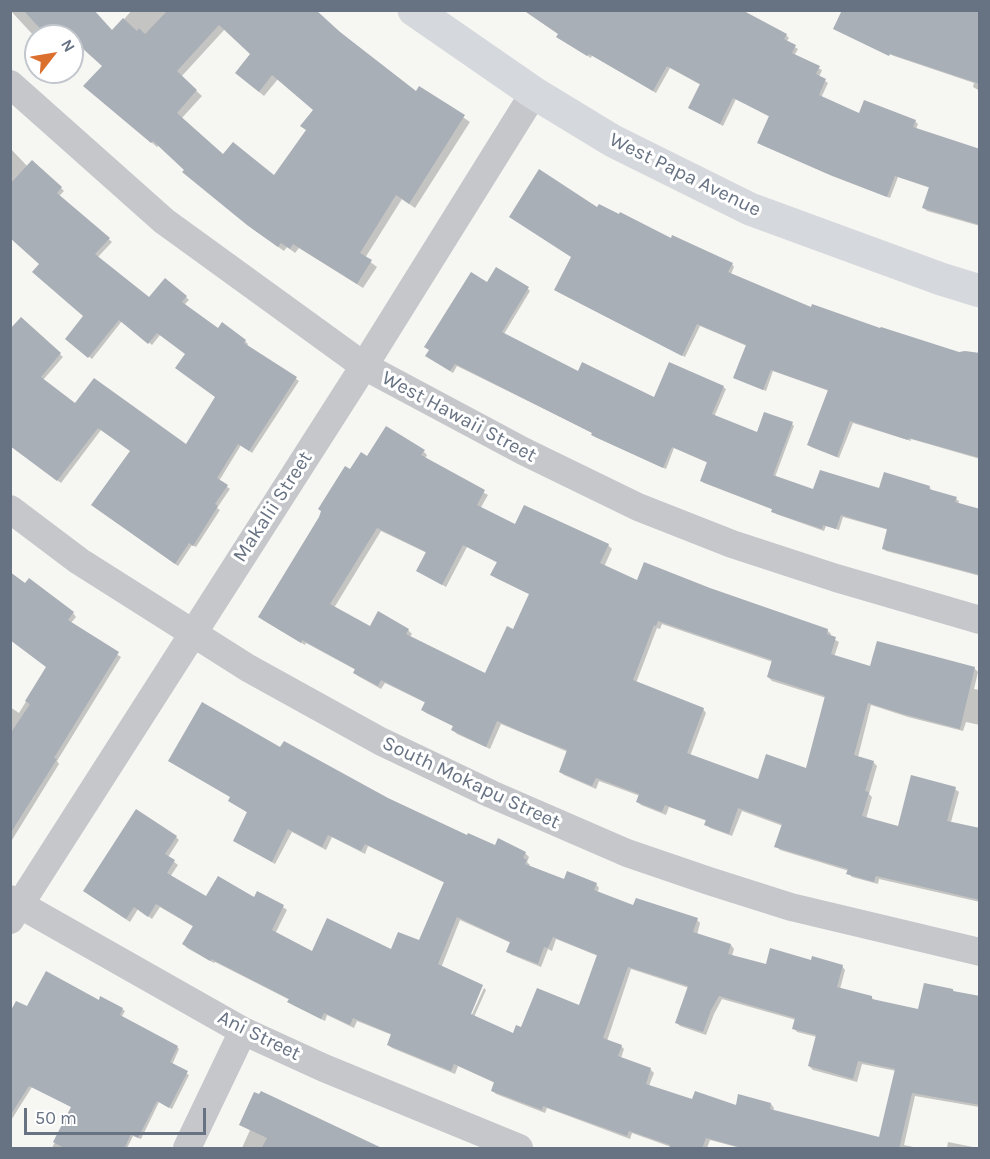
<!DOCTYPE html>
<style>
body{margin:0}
#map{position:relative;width:990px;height:1159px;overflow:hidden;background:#f6f6f3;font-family:Karla,sans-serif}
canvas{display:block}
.frame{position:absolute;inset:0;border:12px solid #677283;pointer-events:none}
.north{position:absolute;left:24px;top:24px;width:60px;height:60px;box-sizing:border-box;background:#fff;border:2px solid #c2c7cd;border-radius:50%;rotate:59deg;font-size:16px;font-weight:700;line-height:24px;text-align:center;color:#677283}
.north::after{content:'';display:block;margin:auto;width:21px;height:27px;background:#db6f2e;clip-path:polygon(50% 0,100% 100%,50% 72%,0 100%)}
.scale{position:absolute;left:24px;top:1108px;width:182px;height:27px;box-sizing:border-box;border:3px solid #677283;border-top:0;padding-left:8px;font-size:18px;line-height:21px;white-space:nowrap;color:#677283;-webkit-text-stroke:4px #fff;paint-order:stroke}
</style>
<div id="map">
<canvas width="990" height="1159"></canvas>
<div class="frame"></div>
<div class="north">N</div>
<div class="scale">50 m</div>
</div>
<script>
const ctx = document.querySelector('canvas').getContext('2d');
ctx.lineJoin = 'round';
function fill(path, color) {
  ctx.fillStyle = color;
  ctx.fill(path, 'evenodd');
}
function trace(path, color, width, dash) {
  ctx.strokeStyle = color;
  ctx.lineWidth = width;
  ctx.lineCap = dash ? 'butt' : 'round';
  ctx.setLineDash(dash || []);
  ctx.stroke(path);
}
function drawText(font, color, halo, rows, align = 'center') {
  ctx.font = font + ' Karla,sans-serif';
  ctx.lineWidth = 6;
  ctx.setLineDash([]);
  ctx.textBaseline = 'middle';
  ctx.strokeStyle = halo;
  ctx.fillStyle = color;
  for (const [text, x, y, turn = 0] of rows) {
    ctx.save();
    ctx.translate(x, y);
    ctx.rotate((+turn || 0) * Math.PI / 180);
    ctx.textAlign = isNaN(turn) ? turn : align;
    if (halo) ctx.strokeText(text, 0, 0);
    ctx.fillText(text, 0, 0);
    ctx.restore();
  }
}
fill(new Path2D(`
 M10 10H92L113 32 132 10H313L416 94 420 88 470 122 415 208 402 199 365 258 377 267 363 288 299 248 295 253 287 247 284 251 254 230 190 177 186 170 159 145 157 147 91 91 104 66 77 42 72 47V36H49L42 28 34 36ZM225 29 252 54 242 78 264 96 278 79 314 110 307 131 274 178 223 156 181 119 202 96 181 77Z
 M836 29 980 58V91L973 87 974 83 894 56Z
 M559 34 786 35 789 38 786 42 798 49 794 56 822 70 819 77 828 83 821 98 860 115 915 121 918 124 916 129 980 151V226L927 211 924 208 930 188 898 177 890 198 832 176 762 145 770 117 736 99 723 126 690 108 701 85 670 68 656 93 592 55 591 58 561 39Z
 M10 148 28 167 32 162 61 188 64 191 59 196 112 242 97 258 149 300 186 297 189 300 184 305 218 330 245 341 248 344 247 346 299 381 252 453 241 445 219 481 230 489 217 508 220 510 196 547 192 545 178 566 96 508 131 451 101 430 61 483 11 445 21 319 63 357 43 380 75 405 187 446 217 398 186 354 160 335 152 345 122 321 92 359 70 341 85 316 41 264 10 236Z
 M598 209 732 264 734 267 731 274 812 310 958 353 980 358V459L911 439V441L853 423 839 458 811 447 808 444 829 391 773 371 766 391 735 378 747 346 700 326 685 357 558 292 556 290Z
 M488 284 528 289 530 291 504 334 578 373 655 399 723 387 726 389 714 417 758 434 792 424 794 426 775 477 814 491 930 487 931 491 956 499 959 501 958 505 980 511V576L886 551 883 548 889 530 843 517 839 530 826 526 824 531 776 514 774 510 704 483 701 481 708 463 674 448 666 469 595 437 593 433 457 366 453 373 430 358Z
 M424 452 427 455 425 459 488 495 480 509 516 526 608 545 612 549 604 567 638 582 709 590 827 630 831 634 830 637 839 642 834 657 872 668H974L978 672 974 689 980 690V725L966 722 963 731 908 717 871 705 858 757 873 762 877 766 869 794 872 797 866 819 899 828 955 789 959 792 951 822 980 830V902L879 879 878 884 852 877 848 873 849 871 780 850 776 846 783 826 742 811 732 836 710 828 706 824 707 821 669 807 666 815 641 805 638 802 640 796 599 781 596 789 564 775 560 772 568 752 501 724 490 749 457 734 453 730 455 727 426 713 423 710 426 703 385 683 381 689 358 676 355 673 356 670 306 643 305 645 263 620 260 617 350 471 368 458ZM381 531 427 553 417 570 446 587 467 547 498 563 492 574 496 578 531 595 514 631 486 675 409 638 412 634 408 630 371 628 334 608ZM662 624 773 662 768 677 772 681 826 698 807 770 759 781 690 756 706 713 703 709 636 683 657 628 660 629Z
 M73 613 76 617 70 624 121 657 57 761 59 764 12 840 10 707 19 713 47 667 10 639Z
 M281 749 468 837 496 847 525 853 529 857 527 862 530 865 529 867 565 881 596 884 599 888 597 893 634 907 697 920 700 923 697 935 731 945 734 949 732 956 767 966 812 962 842 966 845 970 840 989 872 998 876 1002 919 1011 953 990 955 993 980 998 979 1107 915 1096 904 1145 918 1148H740L710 1140 707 1148H671V1147L632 1133 630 1139 547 1108 545 1113 496 1094 492 1090 495 1083 458 1066 455 1074 392 1048 388 1045 392 1035 357 1021 354 1028 327 1015 325 1021 293 1005 290 1000 215 962 214 963 187 948 184 944 194 927 160 907 152 919 138 909 130 922 88 894 176 837 179 840 168 857 178 865 170 877 207 898 255 899 258 893 283 907 287 910 275 934 312 953 392 951 419 942 445 883 368 846 365 854 332 837 326 850 292 832 275 864 234 841 248 813 229 801ZM460 920 511 943 508 952 512 955 541 967 548 949 552 951 556 939 598 956 580 1007 522 1029 514 1035 474 1017 486 990 484 988 469 1021 466 1020 441 968ZM631 969 689 988 677 1023 680 1026 706 1035 714 1014 722 999 796 1020 794 1028 797 1032 817 1037 809 1066 813 1070 857 1082 862 1064 896 1071 880 1139 773 1111 774 1108 771 1104 737 1107 693 1101 649 1086 654 1073 650 1069 621 1058 624 1049 621 1046 607 1041Z
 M99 1002 122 1009 125 1011 121 1018 177 1047 179 1049 172 1065 189 1075 172 1109 159 1102 141 1139 133 1136 127 1148H52L72 1107 32 1087 10 1122V1015L27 1008Z
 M240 1124 381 1148H242L250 1130Z
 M948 1142 978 1148H947Z`), '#0003');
fill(new Path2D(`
 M23 10H94L112 30 123 18 137 31 139 28 145 34 168 10H316L340 32 416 91 419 86 465 115 409 204 396 195 360 253 372 260 357 284 293 244 290 249 281 243 278 247 247 225 182 172 184 170 153 141 151 143 83 86 102 66 72 39V36H47ZM219 25 250 54 235 73 259 92 272 75 313 110 300 126 306 130 274 175 233 142 223 154 177 113 197 90 177 71Z
 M523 10H742L787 34 784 39 796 45 792 53 820 66 816 74 826 79 819 95 859 113 864 100 916 120 913 127 980 149V225L922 208 929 187 895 176 887 197 828 174 757 143 769 116 733 98 720 124 688 108 700 84 667 66 653 91 589 54 587 56 556 37 558 34Z
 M842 10H980V84L890 54 889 56 833 29Z
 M32 160 62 187 57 193 110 238 95 254 149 297 165 278 187 296 182 302 218 328 222 322 246 340 244 343 297 377 249 451 238 444 217 478 228 485 215 504 218 506 193 546 189 543 175 564 91 505 130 451 98 428 57 481 10 446V329L21 317 61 353 41 377 75 403 94 378 186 444 215 397 175 368 185 354 157 333 148 344 119 320 88 358 65 339 83 316 32 272 39 264 10 238V184Z
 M539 169 597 207 599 204 619 214 620 212 671 238 672 235 733 263 728 272 811 307 812 304 880 328 881 327 959 352 965 351 980 353V458L909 438 908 440 850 421 837 457 807 445 828 390 771 370 763 390 733 378 746 345 697 324 682 356 554 290 571 257 509 217Z
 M496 267 529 287 502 332 578 371 582 362 654 397 669 362 724 386 712 414 757 432 764 412 793 422 773 475 813 489 820 470 879 488 884 472 930 486 929 489 957 497 955 502 980 509V575L882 549 887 529 841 515 836 529 823 525 822 529 771 512 772 509 700 481 707 462 672 447 663 468 591 435 592 433 455 364 450 371 425 356 429 350 424 347 471 272 487 282Z
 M386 426 425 450 421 455 485 490 477 505 515 524 524 505 609 544 600 563 637 580 644 562 710 588 828 629 827 634 836 637 831 654 870 666 877 641 975 667 960 729 903 714 868 703 854 755 874 761 865 791 869 792 862 816 898 826 911 775 956 787 947 821 980 828V900L876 876 874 882 846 874 848 869 774 847 782 824 738 808 729 834 704 825 706 820 665 805 662 812 636 802 639 794 596 778 592 786 559 772 567 750 526 734 497 721 486 747 451 730 453 726 421 710 425 702 381 680 378 686 353 673 355 669 302 640 301 643 258 617 319 517 321 511 318 509 345 466 350 469 361 452 367 456ZM377 528 426 552 416 571 442 585 463 545 497 562 490 575 529 594 513 629 507 626 485 673 406 634 409 629 378 611 370 626 330 604ZM658 621 772 660 767 677 825 696 806 768 766 754 758 779 687 753 704 708 633 680 654 625 656 626Z
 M10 572 25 583 29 578 74 612 68 620 119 652 54 758 57 759 10 834V734L30 704 25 701 46 667 10 640Z
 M202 702 280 747 284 741 388 798 467 835 468 833 495 845 498 838 526 852 523 858 527 860 525 864 564 879 567 871 597 883 594 890 633 905 636 898 698 918 693 932 731 944 728 954 766 964 770 948 811 960 812 956 843 965 837 987 872 996V999L918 1009 924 983 953 989V991L980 996V1105L912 1093 899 1149H746L706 1138 702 1149H669L670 1145 629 1131 627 1136 543 1106 542 1110 491 1091 494 1082 454 1064 451 1071 387 1045 391 1034 353 1018 350 1025 324 1013 321 1019 287 1002 289 999 211 959 210 961 182 944 193 926 156 904 148 917 134 907 126 919 83 891 136 809 177 836 165 854 175 860 167 873 206 896 218 876 254 897 257 891 284 905 272 930 312 951 327 918 391 949 398 932 419 940 444 882 365 844 361 851 328 835 322 847 288 829 272 862 233 841 247 812 228 801 230 797 168 761ZM457 917 510 942 506 952 538 964 544 947 548 948 553 937 597 955 579 1005 537 988 521 1027 516 1025 513 1033 471 1014 483 985 438 964ZM628 967 688 986 675 1023 703 1032 711 1010 719 996 795 1018 792 1029 816 1035 808 1066 853 1079 858 1061 895 1069 879 1137 770 1109 771 1103 738 1094 736 1105 695 1091 692 1099 646 1084 651 1068 618 1056 622 1045 603 1038Z
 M46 971 99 1000 100 996 123 1008 120 1015 178 1046 170 1062 188 1071 169 1108 157 1101 138 1138 131 1134 124 1149H66L53 1142 71 1107 29 1086 10 1116V1012L16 1001 27 1006Z
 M261 1091 384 1149H261L267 1138 239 1125 254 1092 259 1094Z`), '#a9afb6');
trace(new Path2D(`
 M10 84 164 221 364 366 523 451 638 507 732 544 836 578 980 620
 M10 509 79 561 248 668 380 741 491 794 627 853 709 881 791 907 980 952
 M10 899 243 1031 324 1068 519 1148
 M10 920 364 366 534 93
 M187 1148 243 1031`), '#c5c7cb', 28);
trace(new Path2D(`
 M414 10 534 93 613 141 750 209 941 279 980 291`), '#d5d8dc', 33);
drawText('20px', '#677283', '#fff', [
 ["West Papa Avenue",685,175,26],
 ["West Hawaii Street",459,417,28],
 ["Makalii Street",273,507,-57],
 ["South Mokapu Street",471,783,25],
 ["Ani Street",259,1036,26]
]);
</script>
